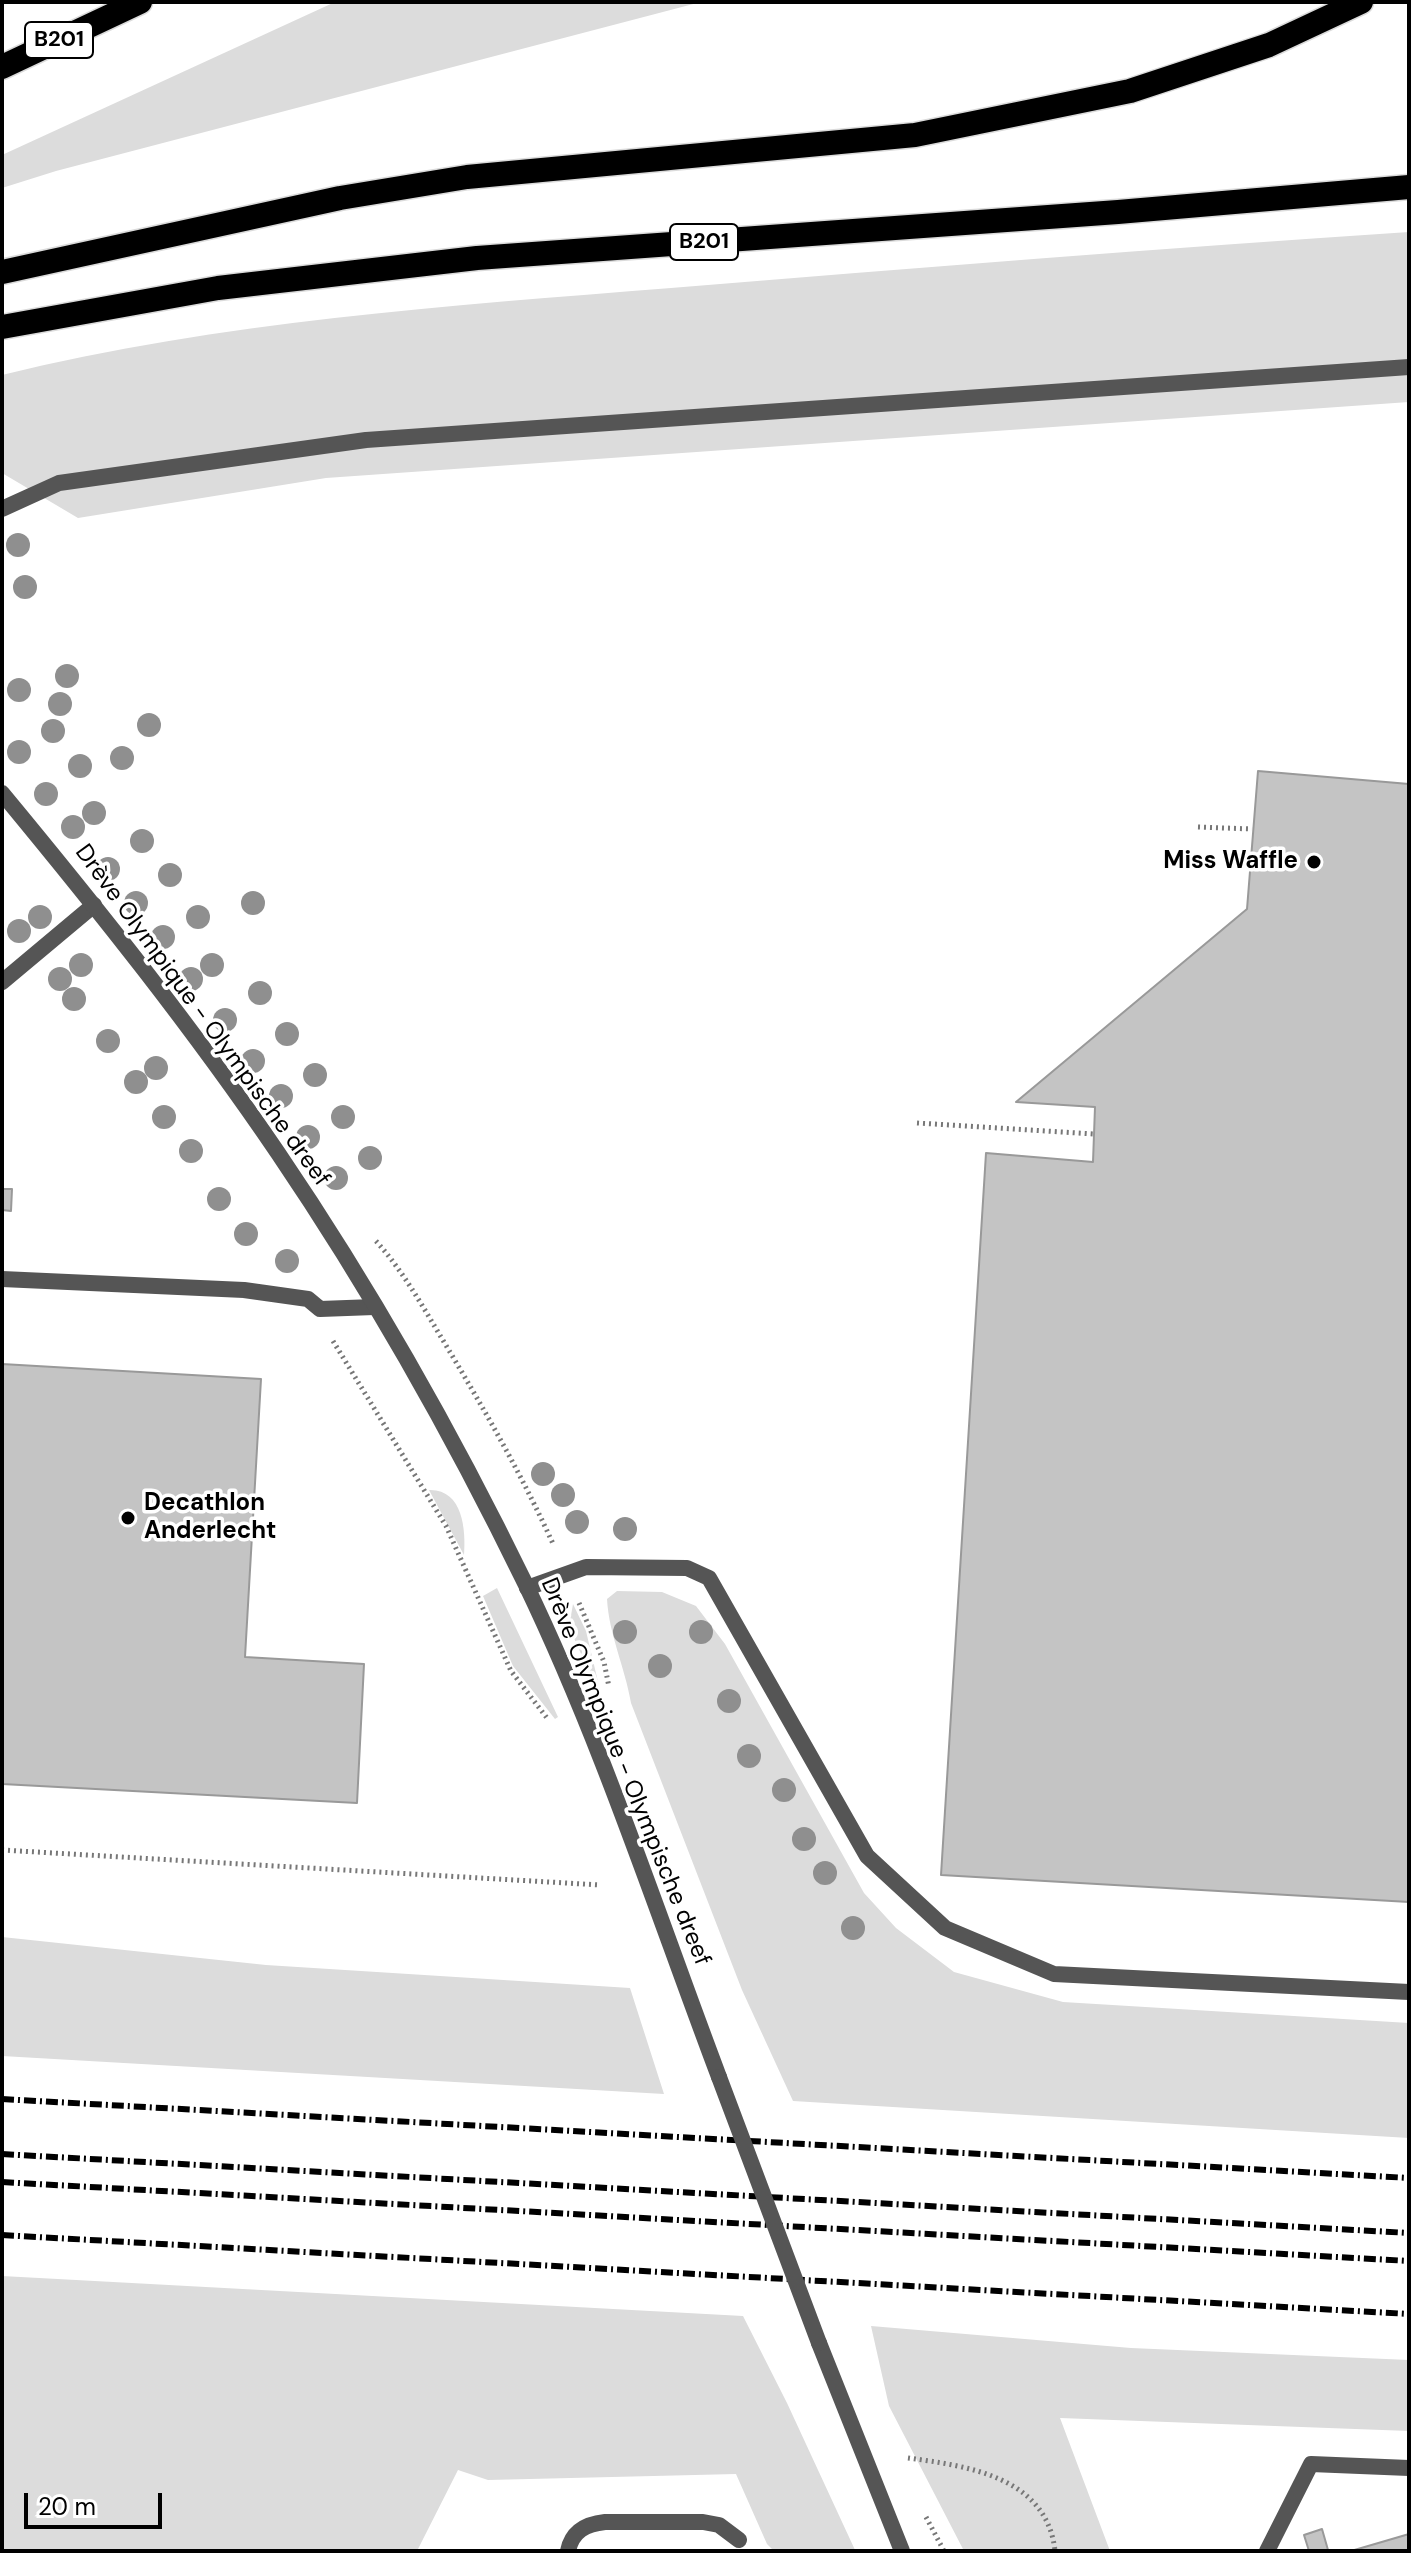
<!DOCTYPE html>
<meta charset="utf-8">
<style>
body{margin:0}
#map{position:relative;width:1411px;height:2553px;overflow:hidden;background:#fff;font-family:"DM Sans",sans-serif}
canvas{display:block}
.frame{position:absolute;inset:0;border:4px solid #000;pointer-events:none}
.scale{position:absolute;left:24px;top:2493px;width:138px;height:36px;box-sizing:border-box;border:4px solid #000;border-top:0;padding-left:10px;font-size:24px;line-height:28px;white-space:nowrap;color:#000;-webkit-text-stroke:6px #fff;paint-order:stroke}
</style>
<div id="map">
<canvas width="1411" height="2553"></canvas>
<div class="frame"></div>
<div class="scale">20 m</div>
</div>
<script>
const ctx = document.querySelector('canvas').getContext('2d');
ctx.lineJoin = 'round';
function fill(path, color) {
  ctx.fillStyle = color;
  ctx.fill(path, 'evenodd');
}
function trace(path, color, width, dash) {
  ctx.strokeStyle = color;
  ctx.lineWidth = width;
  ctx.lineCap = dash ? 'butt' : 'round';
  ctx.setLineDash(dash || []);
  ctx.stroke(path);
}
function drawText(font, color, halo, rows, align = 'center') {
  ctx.font = font + ' "DM Sans",sans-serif';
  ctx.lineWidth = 7;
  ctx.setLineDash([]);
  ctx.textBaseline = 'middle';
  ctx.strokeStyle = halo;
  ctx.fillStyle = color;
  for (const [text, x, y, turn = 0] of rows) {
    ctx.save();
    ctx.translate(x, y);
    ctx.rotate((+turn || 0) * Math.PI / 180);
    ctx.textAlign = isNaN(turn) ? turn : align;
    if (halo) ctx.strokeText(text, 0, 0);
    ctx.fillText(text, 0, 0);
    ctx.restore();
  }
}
fill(new Path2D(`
 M335 2H701L56 171 2 188V155Z
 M1409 232V402L326 478 78 518 2 473V375C221 321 447 306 671 288 917 268 1163 248 1409 232Z
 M429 1490C463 1489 466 1530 464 1555Z
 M497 1588 558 1717 555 1719 513 1666 483 1596Z
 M617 1591 662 1592 696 1606 725 1644 864 1893 896 1928 954 1972 1063 2002 1409 2023V2138L793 2101 742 1990 631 1703C625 1667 609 1635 607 1599Z
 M573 1604 586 1631 603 1703 569 1627Z
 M2 1937 266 1965 630 1988 664 2094 2 2056Z
 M2 2276 743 2316 787 2403 855 2550 774 2551 767 2544 736 2474 488 2480 458 2470 417 2551H2Z
 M871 2326 1131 2348 1409 2360V2431L1060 2418 1110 2551H964L889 2406Z`), '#dcdcdc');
const building = new Path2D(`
 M1258 771 1409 784V1902L941 1875 986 1153 1093 1162 1095 1107 1016 1102 1247 909Z
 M2 1189H12L11 1211 2 1210Z
 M2 1364 261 1379 245 1657 364 1664 357 1803 2 1784Z
 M1322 2529 1328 2550 1309 2551 1304 2535Z
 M1409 2534V2551H1351Z`);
fill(building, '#c4c4c4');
trace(building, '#999', 2);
const highway = new Path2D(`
 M2 67 140 2
 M2 272 340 198 467 177 915 135 1130 91 1269 45 1361 2
 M2 327 218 288 477 258 1118 212 1409 187`);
trace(highway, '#dbdbdb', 27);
trace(new Path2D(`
 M1198 827 1252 829
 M917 1123 1094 1134
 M376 1241C403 1271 423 1307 444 1342 484 1409 522 1475 554 1546
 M333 1341 446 1526 511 1671 547 1718
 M579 1603 604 1662 609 1687
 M2 1850 600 1885
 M908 2458C968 2466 1047 2477 1055 2551
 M926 2517 944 2551`), '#777', 5, [2, 4]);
trace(new Path2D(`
 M2 982 94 905
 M2 1279 244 1290 308 1299 320 1309 374 1307
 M527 1588 586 1567 687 1568 709 1578 867 1856 945 1928 1054 1974 1409 1992
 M568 2551C572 2531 586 2524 605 2522H703L719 2525 739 2540
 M1267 2551 1311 2464 1409 2468`), '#555', 16);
trace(new Path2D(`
 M2 509 59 483 366 440 1409 367
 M2 793C98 909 193 1028 278 1153 371 1290 454 1437 526 1585 602 1743 657 1913 719 2077
 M819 2343 902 2551`), '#555', 16);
trace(highway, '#000', 24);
trace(new Path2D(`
 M2 2099 1409 2178
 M2 2154 1409 2233
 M2 2182 1409 2261
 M2 2235 1409 2314`), '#000', 6, [12, 4, 2, 4]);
trace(new Path2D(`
 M719 2077 819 2343`), '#555', 16);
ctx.fillStyle = '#8f8f8f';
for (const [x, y] of [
 [18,545],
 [25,587],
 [67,676],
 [19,690],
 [60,704],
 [149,725],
 [53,731],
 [19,752],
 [122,758],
 [80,766],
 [46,794],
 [94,813],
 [73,827],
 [142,841],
 [108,869],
 [170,875],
 [136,903],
 [253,903],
 [40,917],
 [198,917],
 [19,931],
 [163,937],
 [81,965],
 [212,965],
 [60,979],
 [191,979],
 [260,993],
 [74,999],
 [225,1020],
 [287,1034],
 [108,1041],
 [253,1061],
 [156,1068],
 [315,1075],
 [136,1082],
 [281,1096],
 [164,1117],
 [343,1117],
 [308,1137],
 [191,1151],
 [370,1158],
 [336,1178],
 [219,1199],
 [246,1234],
 [287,1261],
 [543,1474],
 [563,1495],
 [577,1522],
 [625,1529],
 [625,1632],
 [701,1632],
 [660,1666],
 [729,1701],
 [749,1756],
 [784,1790],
 [804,1839],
 [825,1873],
 [853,1928]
]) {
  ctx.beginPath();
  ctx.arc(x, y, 12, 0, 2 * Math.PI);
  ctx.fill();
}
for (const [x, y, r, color] of [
 [1314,862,8,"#000"],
 [128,1518,8,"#000"]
]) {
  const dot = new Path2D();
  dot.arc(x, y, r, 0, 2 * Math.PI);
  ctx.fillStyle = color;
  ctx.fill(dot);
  trace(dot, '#fff', 3);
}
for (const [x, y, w] of [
 [59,40,68],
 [704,242,68]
]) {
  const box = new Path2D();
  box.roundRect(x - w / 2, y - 18, w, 36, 6);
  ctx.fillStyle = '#fff';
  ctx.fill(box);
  trace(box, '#000', 2);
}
drawText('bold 22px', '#000', null, [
 ["B201",59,40],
 ["B201",704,242]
]);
drawText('bold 24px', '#000', '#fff', [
 ["Miss Waffle",1298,862],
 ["Decathlon",144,1504,"left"],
 ["Anderlecht",144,1532,"left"]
], 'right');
drawText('24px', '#000', '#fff', [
 ["Drève Olympique - Olympische dreef",202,1016,54],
 ["Drève Olympique - Olympische dreef",625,1772,68]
]);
</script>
